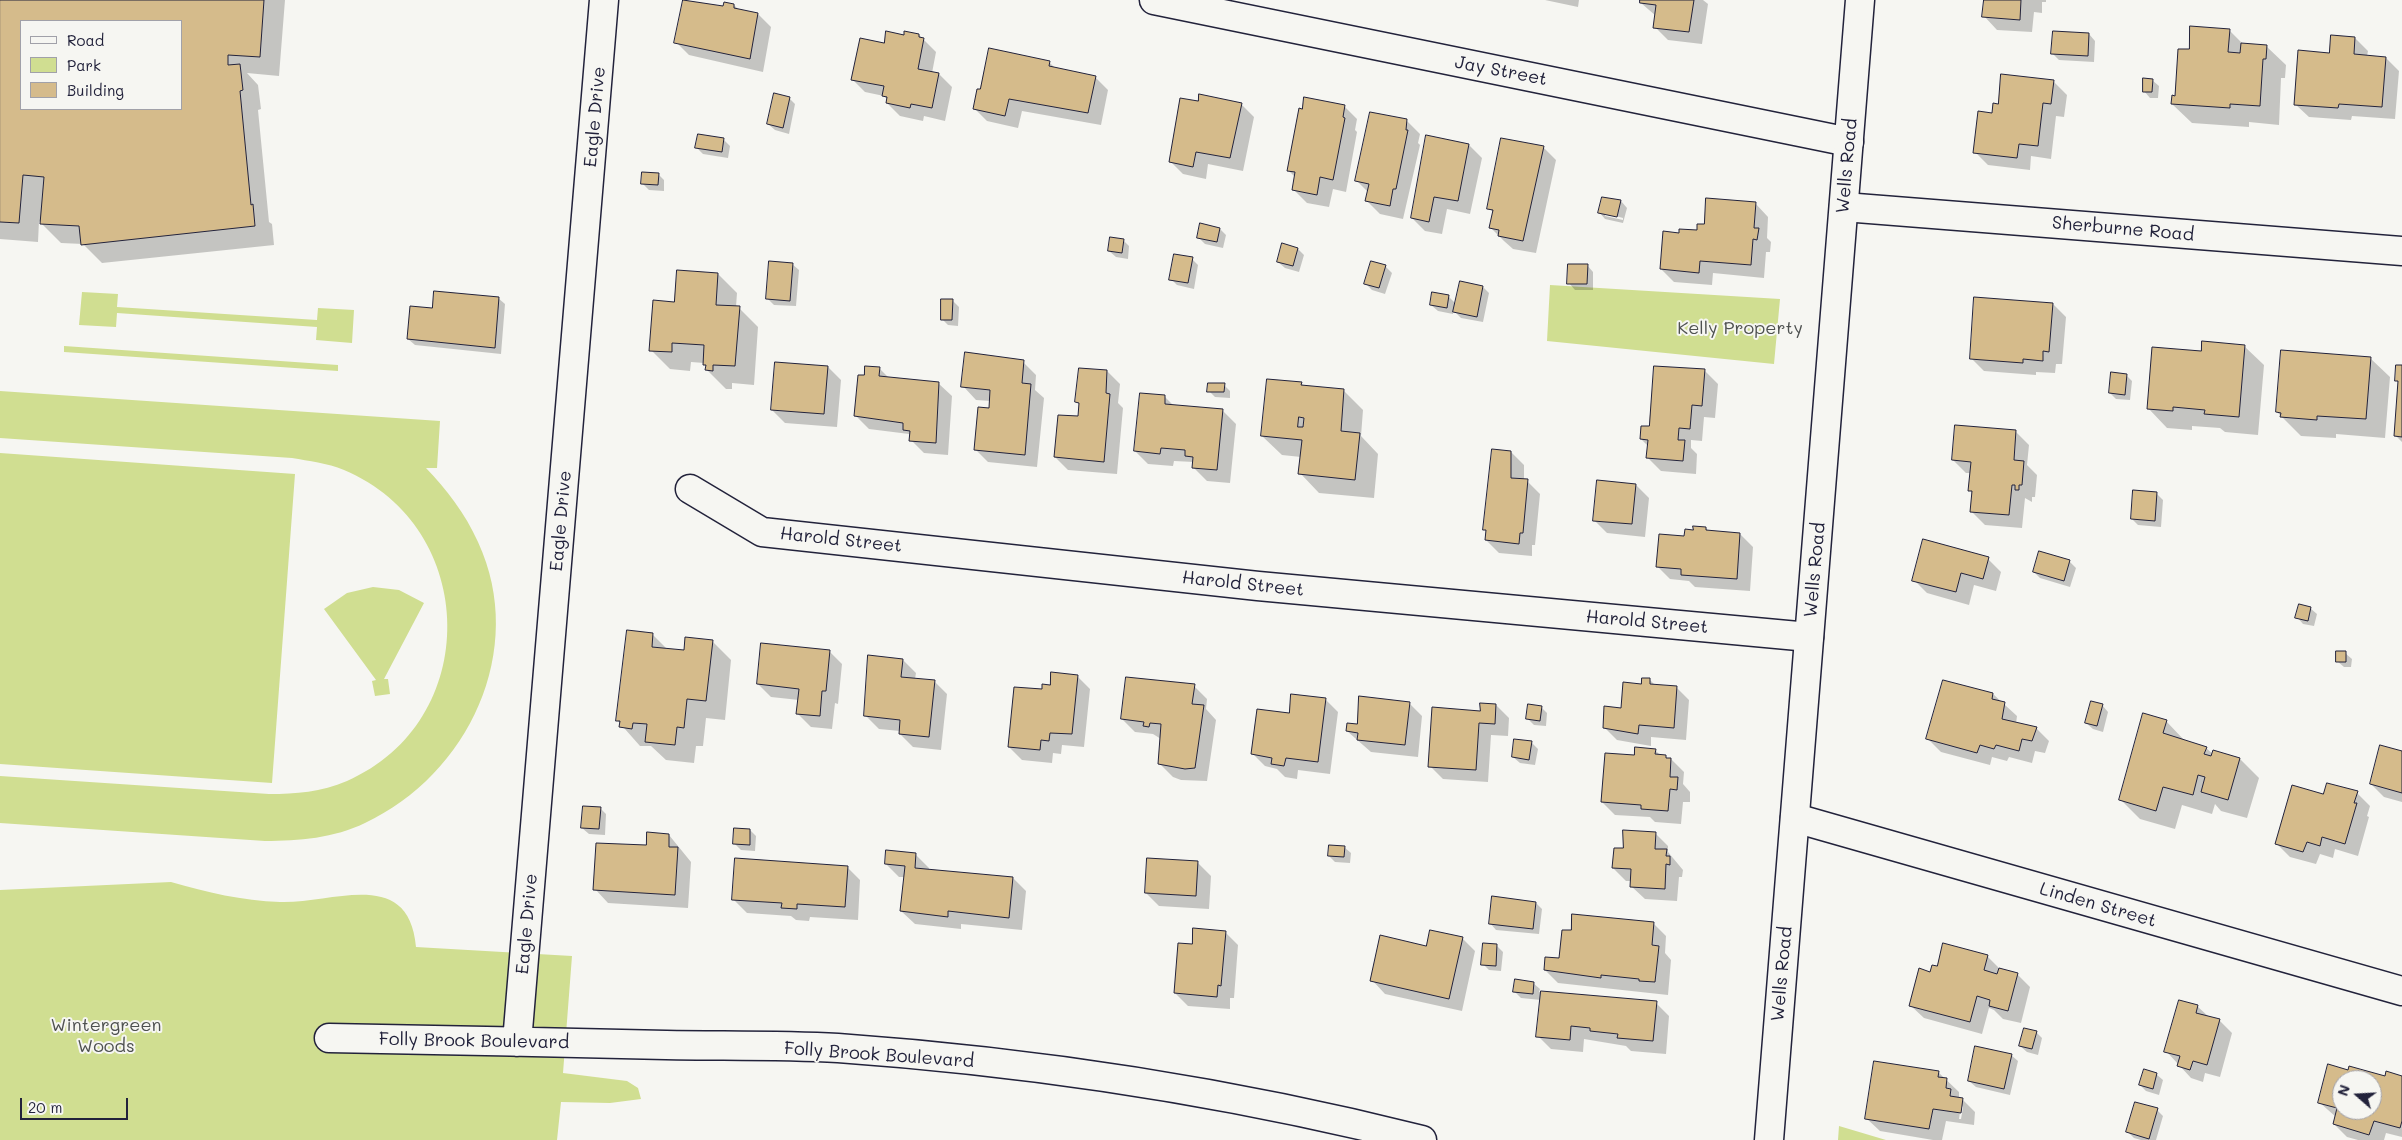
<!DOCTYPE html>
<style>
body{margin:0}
#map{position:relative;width:2402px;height:1140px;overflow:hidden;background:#f6f6f2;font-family:Mali,sans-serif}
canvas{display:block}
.legend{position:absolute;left:20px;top:20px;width:162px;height:90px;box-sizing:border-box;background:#f6f6f2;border:1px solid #a1a1a9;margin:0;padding:6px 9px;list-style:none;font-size:15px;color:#22223b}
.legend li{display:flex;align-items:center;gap:10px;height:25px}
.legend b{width:25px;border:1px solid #a1a1a9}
.north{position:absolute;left:2332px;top:1070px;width:50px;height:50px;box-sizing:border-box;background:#f6f6f2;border:1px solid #a1a1a9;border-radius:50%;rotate:289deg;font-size:14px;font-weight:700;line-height:20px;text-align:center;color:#22223b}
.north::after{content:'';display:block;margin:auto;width:18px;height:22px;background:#22223b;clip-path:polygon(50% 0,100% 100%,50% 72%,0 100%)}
.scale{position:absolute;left:20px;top:1098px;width:108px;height:22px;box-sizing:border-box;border:2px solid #22223b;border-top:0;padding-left:6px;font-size:15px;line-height:18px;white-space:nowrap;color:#22223b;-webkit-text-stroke:4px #f6f6f2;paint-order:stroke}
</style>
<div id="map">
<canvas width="2402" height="1140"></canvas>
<ul class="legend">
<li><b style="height:6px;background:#f6f6f2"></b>Road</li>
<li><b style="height:14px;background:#d0de91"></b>Park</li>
<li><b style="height:14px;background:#d5bb8b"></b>Building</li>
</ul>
<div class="north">N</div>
<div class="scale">20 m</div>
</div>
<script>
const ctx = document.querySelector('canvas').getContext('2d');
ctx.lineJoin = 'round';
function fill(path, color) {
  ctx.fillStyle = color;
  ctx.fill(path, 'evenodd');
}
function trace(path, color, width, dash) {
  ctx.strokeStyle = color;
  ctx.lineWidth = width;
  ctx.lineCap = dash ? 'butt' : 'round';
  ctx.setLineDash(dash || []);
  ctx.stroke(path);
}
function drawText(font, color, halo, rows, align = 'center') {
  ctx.font = font + ' Mali,sans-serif';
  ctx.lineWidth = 4;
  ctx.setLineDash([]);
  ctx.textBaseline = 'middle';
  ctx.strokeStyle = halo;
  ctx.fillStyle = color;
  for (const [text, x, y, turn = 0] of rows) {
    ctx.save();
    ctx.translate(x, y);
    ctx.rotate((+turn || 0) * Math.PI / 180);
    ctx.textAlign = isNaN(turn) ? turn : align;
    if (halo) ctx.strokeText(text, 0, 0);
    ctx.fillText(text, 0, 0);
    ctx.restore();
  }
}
fill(new Path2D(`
 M1550 285 1780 299 1774 364 1547 341Z
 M82 292 118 294 117 307 317 320 318 308 354 310 352 343 316 340 317 327 117 313 116 327 79 325Z
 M64 346 338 365V371L64 352Z
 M0 391 440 421 437 468H426C447 490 465 513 478 542 528 650 468 775 365 823 334 838 299 841 265 841L0 823V776L269 794C296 794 321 792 347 781 483 722 480 527 344 470 327 463 309 461 292 458L0 438Z
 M0 453 295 474 272 783 0 764Z
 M373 587 399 590 424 603 384 679H388L390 694 375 696 372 681 376 680 324 609 347 593Z
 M171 882C207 892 242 901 280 902 332 904 409 866 416 947L572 956 563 1073 627 1081 638 1088 641 1099 610 1103 561 1102 557 1140H0V890Z
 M1839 1126 1886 1140H1838Z`), '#d0de91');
fill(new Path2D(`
 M0 0H285L279 76 247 73 258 85 261 109 258 110 269 222 272 224 274 245 102 263 83 244 61 243 39 221 38 242 0 239ZM21 21H181V109H21Z
 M684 0 724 7 734 5 739 10 758 14 771 27 763 72 689 55 676 42Z
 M1545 0H1579L1578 7Z
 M1641 0H1703L1708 4 1702 44 1668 40 1655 27 1656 16 1641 3Z
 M1985 0H2046V2H2042V13L2034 12 2032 32 1997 30 1984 16Z
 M2229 30 2243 44 2266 46 2286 65 2285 78H2281L2279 125 2249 122V127L2192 123 2172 104 2176 97 2190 51Z
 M2089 34 2095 41 2094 62 2059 60 2053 54Z
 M919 35 936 52 932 73 939 74 952 87 945 121 924 116 923 121 900 116 887 103 888 100 884 96 865 92 852 79 885 45 905 36Z
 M2355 38 2368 51 2367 56 2386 58 2399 71 2395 119 2352 116 2351 120 2309 117 2295 104 2330 54Z
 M1049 62 1055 68 1095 77 1108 90 1101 125 1022 111 1018 128 987 121 974 108Z
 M2152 80 2159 86 2158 98H2150L2144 91Z
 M2054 82 2067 95 2064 117 2056 116 2051 159 2031 156 2030 170 1988 165 1975 152 1999 106Z
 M789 98 795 104 789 134 775 130 768 124Z
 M1199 103 1241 104 1254 117 1243 171 1208 164 1206 179 1183 174 1170 161Z
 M1344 106 1357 119 1355 130 1357 132 1346 192 1333 189 1329 207 1307 203 1294 190 1296 178 1288 170Z
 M1407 121 1420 134 1418 143 1420 145 1403 219 1380 214 1367 201 1368 192 1357 181Z
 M723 139 730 146 728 158 703 154 697 148Z
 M1469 145 1482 158 1470 214 1447 209 1442 234 1425 231 1412 218Z
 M1543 147 1556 160 1536 253 1513 249 1504 241 1491 228 1494 213 1489 208Z
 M658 174 664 180V191L649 190 643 184Z
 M1603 199 1621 201 1627 208 1623 223 1605 219 1599 212ZM1605 213 1623 218V220L1605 216Z
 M1755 203 1768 217 1767 238 1771 242 1770 252H1766L1764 278 1713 273 1712 285 1674 282 1661 269 1705 226Z
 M1220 229 1226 235 1223 248 1205 244 1199 238Z
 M1123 240 1129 246 1128 259 1116 257 1109 251Z
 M1298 249 1304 255 1299 272 1285 268 1278 262Z
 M1192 259 1198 265 1194 289 1177 285 1171 279Z
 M792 264 799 270 796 306 774 305 767 298Z
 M1587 265 1593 272V290H1575L1569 283Z
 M1385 266 1392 273 1385 294 1372 290 1366 284Z
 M718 274 737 293 736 307 739 308 758 327 754 385 732 383V389H726L707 370 704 363 691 362 690 371 670 369 651 350 676 303Z
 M1483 287 1489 293 1483 322 1461 318 1453 310V314L1438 311 1431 305 1448 296 1456 304Z
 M498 298 505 304 501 354 415 345 408 339 434 309Z
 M953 301 959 307 958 326 948 325 942 319Z
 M2053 304 2066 317 2062 364H2056L2055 373 2036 372V375L1984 371 1971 358Z
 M2244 346 2264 365 2258 435 2225 432 2220 428 2192 426V430L2167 428 2148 408 2202 352Z
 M2370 358 2390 377 2385 438 2336 434V438L2301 436 2277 412Z
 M1023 362 1036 375 1035 390 1044 398 1037 467 988 462 975 449 991 401 976 400 963 386Z
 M828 367 841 380 837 427 785 423 772 410Z
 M2402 367V442L2396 436 2399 383 2396 380Z
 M879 368 889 378 938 383 952 396 948 455 924 453 911 440 909 434 869 429 856 416 865 376Z
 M1107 371 1120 384 1118 403 1123 408 1117 474 1068 470 1055 457 1079 418 1080 405 1077 402Z
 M1705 371 1718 384 1715 418 1704 417 1702 441 1691 440V448L1697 454 1696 474 1661 471 1648 458V446L1641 439Z
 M2126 375 2132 381 2130 400 2116 399 2110 393Z
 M1301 383 1305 387 1344 391 1363 410 1361 436 1378 454 1374 498 1319 493 1300 473 1301 457 1282 455 1262 436Z
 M1224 385 1230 391V398L1215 397 1209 391Z
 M1165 397 1174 406 1223 411 1236 424 1230 483 1207 481 1194 468V462L1174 461 1173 466 1148 464 1135 451Z
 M2016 432 2029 445 2027 465 2037 475 2035 497H2032V502L2025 498 2022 528 1985 525 1972 512 1971 473H1966L1953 460Z
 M1511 452 1524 465V480L1527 481 1540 494 1535 545H1532V556L1499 553 1486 540 1487 532 1484 529Z
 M1636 485 1649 498 1645 537 1607 533 1594 520Z
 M2156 493 2163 500 2161 527 2138 525 2132 519Z
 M1706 528 1709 532 1740 534 1753 547 1750 591 1695 587 1689 581 1670 579 1657 566 1685 537Z
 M1988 559 2001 572 1996 591 1974 585 1969 605 1927 593 1914 580Z
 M2069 561 2076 568 2070 587 2040 578 2034 572Z
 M2310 608 2317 614 2314 626 2303 624 2297 617Z
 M652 634 668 650 685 652 712 641 731 660 725 720 706 718 703 746H696L694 763 666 760 651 746H640L617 720Z
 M829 651 842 664 838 704 835 703 832 729 811 727 798 714 799 700 771 697 758 684Z
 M2345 653 2352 659 2351 667H2344L2337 661Z
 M903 660 916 673 915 679 934 681 947 694 941 750 913 747 900 734V731L879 729 866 716Z
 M1077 676 1090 689 1084 747 1062 745 1061 754 1053 753 1052 763 1022 760 1009 747 1043 691Z
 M1650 680 1656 686 1676 687 1689 700 1686 740 1651 737V746L1617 740 1604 727 1642 685Z
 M1944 681 1993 694 2017 716 2016 724 2036 728 2049 741 2045 753 2035 751 2032 763 2009 757 2007 761 1992 757 1990 765 1941 752 1928 739Z
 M1194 686 1207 699 1206 709 1216 720 1207 781 1181 780 1173 777 1160 764 1161 739 1153 734 1135 732 1122 719Z
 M1325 699 1338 712 1330 774 1298 770 1297 779 1285 777 1277 769 1265 766 1252 753 1290 714Z
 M1409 703 1422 716 1418 757 1371 752 1347 731Z
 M1496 705 1509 718 1508 736 1491 735 1488 782 1443 779 1430 766 1481 712Z
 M2102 705 2108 712 2103 732 2093 729 2086 723Z
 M1541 707 1547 713 1546 726 1534 725 1528 719Z
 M2166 721 2185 741 2206 748 2213 754 2240 759 2259 778 2247 818 2221 811 2215 804 2212 814 2182 805 2175 829 2140 819 2120 799Z
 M1531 742 1538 749 1535 765 1520 763 1513 757Z
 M1655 750 1661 756 1671 759 1684 772 1683 784 1690 792V802H1683L1681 824 1655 822 1650 817 1615 815 1602 802 1635 757Z
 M2402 752V802L2384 797 2371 784Z
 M2357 793 2370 806 2367 816 2369 817 2358 856 2335 849 2333 858 2320 854 2316 864 2290 857 2277 844 2324 795Z
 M600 808 606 814 605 835 589 834 582 828Z
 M750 830 756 836 755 851 741 850 734 843Z
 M1655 833 1668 846V852L1683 870 1682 877H1679L1677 901 1645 899 1631 886 1632 881H1626L1613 868 1624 850Z
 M669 835 691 862 688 908 608 903 595 889 648 846Z
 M1344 847 1351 853 1350 863 1335 862 1329 856Z
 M916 855 929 868V870L1013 878 1026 891 1022 930 961 924V929L915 924 901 911 905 877H899L886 864Z
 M1198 863 1211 876 1209 909 1159 906 1146 893Z
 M847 867 860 880 858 920 810 917 809 921 796 920 791 916 747 913 734 900Z
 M1536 903 1542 909 1539 934 1496 930 1490 923Z
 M1653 923 1666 936 1665 953 1671 960 1668 995 1558 983 1545 970 1560 960Z
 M1225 932 1238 945 1234 998H1230V1009L1188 1006 1175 993 1194 946Z
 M1462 938 1475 951 1462 1011 1385 994 1372 980 1427 947Z
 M1497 946 1503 952 1501 971 1489 970 1483 964Z
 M1987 956 2000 969 2017 974 2030 987 2021 1023 2003 1019 1994 1010 1989 1008 1982 1034 1924 1018 1910 1005 1931 973 1938 967Z
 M1533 983 1540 989 1539 992 1656 1003 1669 1016 1666 1054 1631 1051 1626 1046 1584 1039 1583 1052 1551 1049 1538 1036 1541 1000 1521 998 1515 992Z
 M2197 1006 2209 1017 2219 1020 2232 1033 2220 1077 2205 1073 2203 1082 2191 1078 2166 1051Z
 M2036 1032 2042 1038 2038 1055 2027 1052 2020 1046Z
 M2011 1055 2018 1061 2010 1095 1976 1087 1969 1081Z
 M2349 1071 2386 1077H2402V1137L2386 1133 2384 1140H2358L2347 1137 2334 1124 2336 1117 2319 1102ZM2342 1080H2372V1110H2342Z
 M1938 1072 1959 1092V1098L1962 1099 1975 1112 1974 1125 1946 1121 1942 1140H1933L1880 1131 1866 1118ZM1961 1105 1963 1107 1961 1119H1959Z
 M2156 1074 2163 1080 2159 1095 2146 1091 2140 1085Z
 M2157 1110 2163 1116 2156 1140H2141L2134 1138 2127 1131Z`), '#0003');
const building = new Path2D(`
 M0 0H264L260 57 228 55V65L240 64 243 90 240 91 251 205 253 204 255 226 81 245 79 226 40 224 44 177 23 175 19 223 0 222ZM21 21H181V109H21Z
 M683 0 723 6 724 2 734 4V8L758 13 750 59 674 43Z
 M1640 0H1694L1689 32 1653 28 1656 5 1640 3Z
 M1984 0H2021L2020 20 1982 17Z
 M2190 26 2230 29 2228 52 2240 53 2241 43 2267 45 2266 59H2263L2260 106 2230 104V108L2171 104 2172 95 2175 96 2178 49H2189Z
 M886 31 904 35V31L919 34V37L924 38 918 69 939 73 932 108 911 104 910 108 886 103 887 97 882 96 884 86 851 80 860 38 884 43Z
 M2053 31 2089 33 2088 56 2051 54Z
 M2331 35 2355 37 2354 54 2386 57 2382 107 2339 104 2338 108 2294 105 2298 50 2329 53Z
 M989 48 1050 61 1049 66 1096 76 1088 113 1009 99 1005 116 973 109 977 89H980Z
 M2001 74 2054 80 2051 104 2043 103 2038 146 2019 144 2017 158 1973 153 1978 111 1992 113 1993 103 1998 104Z
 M2143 78 2153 79 2152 92H2143Z
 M774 93 790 97 783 128 767 124Z
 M1199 94 1242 103 1230 158 1196 152 1193 167 1169 162 1180 98 1198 101Z
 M1304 97 1345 105 1343 117 1345 118 1333 180 1320 177 1317 195 1292 190 1295 172 1287 171 1299 108 1302 109Z
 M1370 112 1407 119 1406 130H1408L1396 189H1393L1390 206 1365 201 1369 184 1355 181Z
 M698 134 724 138 722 152 695 148Z
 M1426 135 1469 144 1458 201 1434 197 1429 222 1411 218Z
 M1501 138 1544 146 1523 241 1498 236 1499 230 1489 228 1493 210 1487 209Z
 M642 172 659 173 658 185 641 184Z
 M1602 197 1621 200 1617 217 1598 213Z
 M1706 198 1756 202 1754 228H1759L1757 240 1753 239 1751 265 1700 261 1699 273 1660 269 1663 231 1679 233V229L1697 230V224H1704Z
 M1200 223 1220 228 1217 242 1197 238Z
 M1110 237 1124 239 1122 253 1108 251Z
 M1282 243 1298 248 1293 266 1277 262Z
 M1174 254 1193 257 1188 283 1169 280Z
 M769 261 793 263 790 301 766 299Z
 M1371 261 1386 265 1379 288 1364 284Z
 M1568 264H1588L1587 284H1567Z
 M677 270 718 273 716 305 740 306 735 366 713 365V371L705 370 706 365H703L704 345 672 343V352L649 351 653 300 674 302Z
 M1460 281 1483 286 1477 317 1453 312Z
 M434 291 499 297 495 348 407 339 410 306 432 308Z
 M1432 292 1449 295 1447 308 1430 305Z
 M1974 297 2053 303 2049 352 2043 351V361L2023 359V363L1970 359Z
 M941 299H953L952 320H941Z
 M2202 341 2245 345 2239 417 2204 414 2205 410 2173 407V411L2147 409 2152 347 2201 351Z
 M2281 350 2371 357 2366 419 2317 416V420L2280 417 2281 413 2276 412Z
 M965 352 1024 360 1022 383 1031 384 1025 455 974 450 978 407 989 408 990 390 961 387Z
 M775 362 828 366 824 414 771 410Z
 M2396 365H2402V437L2394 436 2398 381H2395Z
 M865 366 880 367 879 376 939 382 936 443 909 441 910 431 903 430V423L854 416 858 375H864Z
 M1654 366 1705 369 1702 406 1692 405 1690 429 1679 428 1678 440H1685L1683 461 1646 458 1648 440 1640 439 1641 426H1649Z
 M1079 368 1107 370 1106 393 1110 394 1104 462 1054 457 1058 415 1078 416 1079 403 1075 402Z
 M2111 372 2127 374 2125 395 2109 393Z
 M1267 379 1302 382 1301 385 1344 389 1341 431 1360 433 1355 480 1298 474 1302 440 1261 436ZM1299 417 1304 418 1303 427H1298Z
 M1208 383H1225L1224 392H1207Z
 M1140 393 1165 395V404L1223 409 1217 470 1192 468 1193 457 1185 456V450L1161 448 1160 454 1134 451Z
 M1955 425 2016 430 2014 460 2024 461 2022 485H2019V490H2015V485H2012L2009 515 1970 512 1972 491H1968L1971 462 1952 460Z
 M1492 449 1511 451V478L1528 479 1523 533H1520L1519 544 1485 540 1486 530H1483Z
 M1597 480 1636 484 1632 524 1593 521Z
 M2133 490 2157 492 2155 521 2131 519Z
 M1693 526 1706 527V530L1740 533 1737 579 1681 575V569L1656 567 1659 534 1684 536 1685 529 1693 530Z
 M1923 539 1989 557 1983 579 1961 573 1956 592 1912 581Z
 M2039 551 2070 560 2064 581 2033 572Z
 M2299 604 2311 607 2308 621 2295 618Z
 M627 630 653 633 652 647 684 650 685 637 713 640 706 701 687 699 684 728 677 727 675 745 645 742 647 724 633 723 632 729 619 727 620 721H616Z
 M761 643 830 650 826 691H822L820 716 796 714 799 689 757 684Z
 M2336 651H2346V662H2336Z
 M868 655 903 659 901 677 935 680 929 737 899 734 900 720 864 716Z
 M1051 672 1078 675 1072 734 1050 733 1049 741 1041 740 1040 750 1008 747 1014 687 1042 689V684L1050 685Z
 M1126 677 1195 684 1192 704 1204 705 1195 768 1185 769 1158 764 1161 724 1150 723 1149 727 1143 726 1144 722 1121 719Z
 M1642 678H1650V684L1677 686 1674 728 1639 725 1638 734 1603 728 1604 706 1621 708 1623 682 1641 684Z
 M1943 680 1993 693 1992 699 2005 702 2002 719 2037 727 2032 741 2022 739 2019 751 1996 745 1994 749 1980 745 1977 753 1926 739Z
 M1291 694 1326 698 1318 762 1286 758 1284 766 1271 764 1272 758 1251 754 1257 709 1289 713Z
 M1359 696 1410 702 1405 745 1357 740 1358 733 1346 731 1347 723 1357 724Z
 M2091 701 2103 704 2097 726 2085 723Z
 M1480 703 1496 704 1495 724 1479 723 1476 770 1428 767 1432 707 1480 711Z
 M1528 704 1542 706 1540 721 1526 719Z
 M2143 713 2167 720 2163 733 2207 747 2204 754 2211 756 2213 750 2240 758 2228 800 2201 792 2205 777 2198 775 2193 795 2163 787 2156 811 2119 800Z
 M1514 739 1532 741 1529 760 1512 757Z
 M2380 745 2402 751V793L2370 784Z
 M1635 747 1656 749 1655 754 1666 755V758H1671L1670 777H1678L1677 790 1670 789 1668 811 1641 809V805L1601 802 1605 753 1634 755Z
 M2327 783 2358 791 2354 803H2357L2345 844 2322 837 2320 846 2307 842 2303 852 2275 844 2292 785 2323 794Z
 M583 806 601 807 599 829 581 828Z
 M734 828 750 829V845L733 844Z
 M1623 830 1656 832 1655 849H1667L1666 856H1670V865L1666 864 1665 889 1630 887 1631 869 1612 868 1614 848H1623Z
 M647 832 669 834V847H678L675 895 593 890 596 843 646 845Z
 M1329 845 1345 846 1344 857 1328 856Z
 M886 850 916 853 915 868 1013 877 1009 918 948 911V917L900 911 905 866 885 864Z
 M735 858 848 866 845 907 797 904V909L781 908 782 903 732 900Z
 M1147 858 1198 861 1196 896 1145 893Z
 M1492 896 1536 902 1533 929 1489 924Z
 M1572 914 1654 922 1652 945 1659 946 1655 982 1639 981V979L1601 975V978L1544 970 1545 957 1559 958 1562 930H1571Z
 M1193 928 1226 931 1221 986 1218 985 1217 997 1174 993 1178 943 1192 944Z
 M1430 930 1463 937 1449 999 1370 981 1380 935 1426 946Z
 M1483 943 1497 944 1496 966 1481 965Z
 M1943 943 1988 955 1984 970 1997 974 1999 968 2018 973 2008 1011 1989 1006 1990 1000 1977 996 1970 1022 1909 1006 1919 968 1930 972 1932 965 1937 966Z
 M1515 979 1534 982 1533 994 1513 992Z
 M1541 991 1657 1001 1653 1041 1617 1038 1618 1034 1590 1031V1028L1571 1026 1570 1040 1536 1037Z
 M2179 1000 2198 1005 2196 1013 2220 1019 2207 1065 2193 1061 2190 1070 2177 1066 2180 1056 2164 1052Z
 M2024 1028 2037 1031 2032 1049 2019 1046Z
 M1975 1046 2012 1054 2004 1089 1968 1081Z
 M1874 1061 1939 1071 1938 1077 1947 1078 1946 1088 1951 1089 1950 1096 1963 1098 1961 1113 1933 1109 1929 1129 1865 1119Z
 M2328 1064 2348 1070 2349 1066 2385 1076 2386 1071 2402 1076V1121L2400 1128 2374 1121 2369 1135 2333 1124 2337 1108 2318 1103ZM2342 1080H2372V1110H2342Z
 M2144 1069 2157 1073 2153 1089 2139 1085Z
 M2135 1102 2158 1108 2149 1139 2126 1132Z`);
fill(building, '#d5bb8b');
trace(building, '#22223b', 1);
const street = new Path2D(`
 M1154 0 1849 142
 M1844 207 2402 251
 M690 489 762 532 1258 586 1809 637
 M1795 818 2402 991
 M329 1038C441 1040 554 1042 666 1045 723 1046 781 1045 838 1048 1035 1062 1231 1092 1422 1140
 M517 1042 604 0`);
const secondary = new Path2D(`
 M1769 1140 1860 0`);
trace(street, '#22223b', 31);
trace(secondary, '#22223b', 31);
trace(street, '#f6f6f2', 28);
trace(secondary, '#f6f6f2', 28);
drawText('18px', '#22223b', '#f6f6f2', [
 ["Jay Street",1501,71,11],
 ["Eagle Drive",595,117,-85],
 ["Wells Road",1847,166,-85],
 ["Sherburne Road",2123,229,5],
 ["Eagle Drive",561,521,-85],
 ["Harold Street",841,540,6],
 ["Wells Road",1815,570,-85],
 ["Harold Street",1243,584,6],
 ["Harold Street",1647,622,5],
 ["Linden Street",2098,905,16],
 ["Eagle Drive",527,924,-85],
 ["Wells Road",1782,974,-85],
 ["Folly Brook Boulevard",474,1041,1],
 ["Folly Brook Boulevard",879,1055,4]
]);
drawText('18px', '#4e5150', '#f6f6f2', [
 ["Kelly Property",1740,328],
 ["Wintergreen",106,1025],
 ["Woods",106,1046]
]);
</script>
